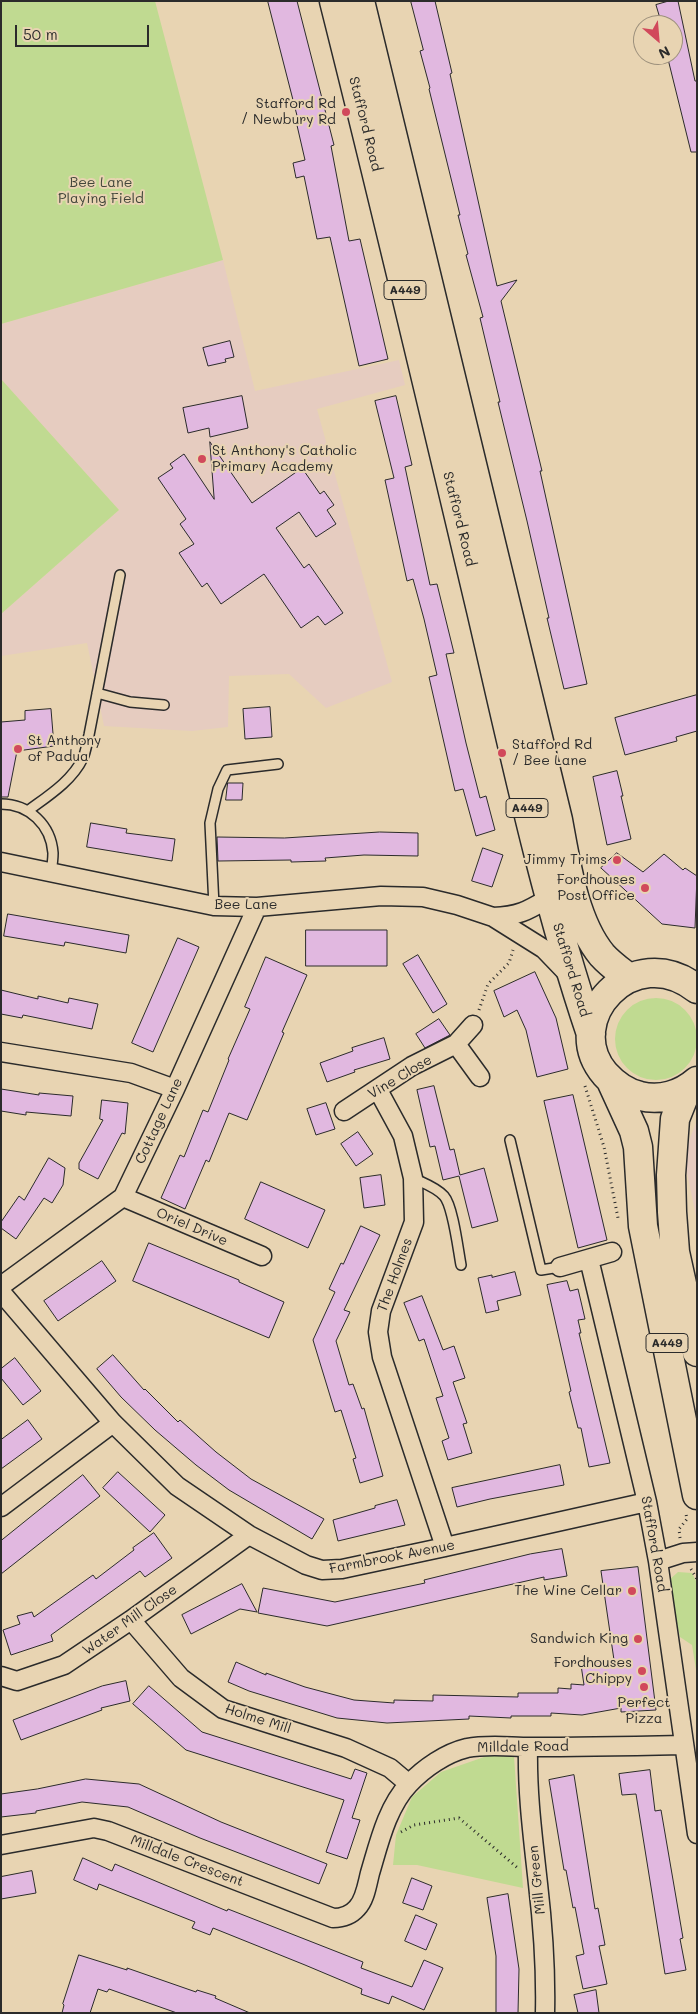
<!DOCTYPE html>
<style>
body{margin:0}
#map{position:relative;width:698px;height:2014px;overflow:hidden;background:#e8d4b2;font-family:Mali,sans-serif}
canvas{display:block}
.frame{position:absolute;inset:0;border:2px solid #2b2b2b;pointer-events:none}
.north{position:absolute;left:633px;top:15px;width:50px;height:50px;box-sizing:border-box;background:#e8d4b2;border:1px solid #9c907c;border-radius:50%;rotate:153deg;font-size:14px;font-weight:700;line-height:20px;text-align:center;color:#2b2b2b}
.north::after{content:'';display:block;margin:auto;width:18px;height:22px;background:#d1495b;clip-path:polygon(50% 0,100% 100%,50% 72%,0 100%)}
.scale{position:absolute;left:15px;top:25px;width:134px;height:22px;box-sizing:border-box;border:2px solid #2b2b2b;border-top:0;padding-left:6px;font-size:15px;line-height:18px;white-space:nowrap;color:#2b2b2b;-webkit-text-stroke:4px #e8d4b2;paint-order:stroke}
</style>
<div id="map">
<canvas width="698" height="2014"></canvas>
<div class="frame"></div>
<div class="north">N</div>
<div class="scale">50 m</div>
</div>
<script>
const ctx = document.querySelector('canvas').getContext('2d');
ctx.lineJoin = 'round';
function fill(path, color) {
  ctx.fillStyle = color;
  ctx.fill(path, 'evenodd');
}
function trace(path, color, width, dash) {
  ctx.strokeStyle = color;
  ctx.lineWidth = width;
  ctx.lineCap = dash ? 'butt' : 'round';
  ctx.setLineDash(dash || []);
  ctx.stroke(path);
}
function drawText(font, color, halo, rows, align = 'center') {
  ctx.font = font + ' Mali,sans-serif';
  ctx.lineWidth = 4;
  ctx.setLineDash([]);
  ctx.textBaseline = 'middle';
  ctx.strokeStyle = halo;
  ctx.fillStyle = color;
  for (const [text, x, y, turn = 0] of rows) {
    ctx.save();
    ctx.translate(x, y);
    ctx.rotate((+turn || 0) * Math.PI / 180);
    ctx.textAlign = isNaN(turn) ? turn : align;
    if (halo) ctx.strokeText(text, 0, 0);
    ctx.fillText(text, 0, 0);
    ctx.restore();
  }
}
fill(new Path2D(`
 M223 260 255 391 399 360 405 385 317 409 392 682 326 708 289 674 229 676 228 727 192 731 104 726 87 643 1 656V614L119 510 1 379V324Z
 M697 1120V1221L685 1163 689 1141Z`), '#e6ccc0');
fill(new Path2D(`
 M1 1H155L223 260 1 324Z
 M1 379 119 510 1 614Z
 M615 1039a41 41 0 1 1 82 0a41 41 0 1 1-82 0Z
 M678 1572 692 1573 697 1583V1676L692 1645 680 1637 668 1581Z
 M487 1756H514L523 1888 417 1865H393L396 1835 412 1797 441 1772Z`), '#c0da91');
const building = new Path2D(`
 M268 1H297L334 145 331 146 349 241 360 239 388 359 359 366 330 237 317 239 304 176 296 178 293 163 305 160 296 121H298Z
 M411 1H435L452 73 450 74 497 286 517 280 501 301 542 471H540L587 684 564 689 547 618H549L527 521 498 402H500L480 318 483 317 466 255 468 254 458 215H460L429 89 430 88 420 51 423 50Z
 M669 1H678L695 81H697V152H691L667 55H673V25H662L656 5Z
 M230 341 234 357 225 359 226 362 208 366 203 348Z
 M242 396 248 428 210 437 209 428 188 433 183 408Z
 M396 396 412 465 405 467 430 585 437 584 454 653 446 654 466 743 480 798 486 796 495 830 476 836 463 789 455 791 429 677 437 675 424 619 413 579 407 581 385 480 394 478 375 401Z
 M210 442 252 503 302 468 320 494 324 491 334 505 327 510 336 524 316 537 299 512 276 528 304 568 309 564 343 613 325 625 318 616 301 628 264 574 221 604 207 583 202 587 179 553 194 544 180 524 186 519 158 478 173 468 170 464 184 454 214 499Z
 M697 695V731L676 737 677 741 625 755 615 718Z
 M270 707 272 737 245 739 243 709Z
 M51 709 54 746 17 751 8 797H1V722L25 720V711Z
 M617 771 623 796H621L631 839 607 845 593 777Z
 M228 783H243L242 800H226Z
 M91 823 127 829 126 833 175 839 172 861 87 847Z
 M380 832 418 833V856L364 855 325 858 326 861 291 862V860L218 861 217 837 284 838Z
 M483 848 503 855 492 887 472 881Z
 M617 853 643 872 664 854 683 870 685 868 697 876 695 928 662 924 601 868Z
 M8 914 129 935 126 953 65 942 64 946 4 936Z
 M306 930H387V966H306Z
 M178 938 199 947 153 1052 132 1043Z
 M418 955 447 1004 433 1013 403 964Z
 M266 957 307 975 282 1032 284 1033 247 1120 229 1113 209 1162 206 1160 185 1209 161 1198 180 1155 184 1157 203 1110 208 1112 229 1060 228 1059 250 1009 245 1007Z
 M535 972 556 1018 568 1069 537 1077 526 1030 517 1010 504 1017 494 991Z
 M1 990 38 999V996L68 1003 69 998 98 1004 92 1029 23 1015 22 1018 1 1014Z
 M439 1019 450 1035 425 1048 416 1034Z
 M384 1038 390 1059 354 1070 355 1072 327 1082 320 1063 353 1051 352 1048Z
 M434 1086 450 1150 454 1149 460 1175 484 1168 498 1221 472 1228 459 1176 443 1180 435 1146 430 1147 417 1090Z
 M1 1089 39 1095V1093L73 1096 71 1116 26 1112V1115L1 1111Z
 M573 1095 607 1240 578 1248 544 1101Z
 M102 1100 128 1103 125 1134 122 1133 98 1179 79 1169V1163L103 1120 100 1119Z
 M326 1103 335 1129 316 1135 307 1109Z
 M358 1132 373 1154 356 1166 341 1144Z
 M49 1158 65 1168 63 1185 52 1203 44 1198 16 1239 1 1228V1222L19 1196 24 1200Z
 M381 1175 385 1205 364 1208 360 1178Z
 M261 1182 325 1210 308 1248 245 1219Z
 M361 1226 380 1235 344 1310 350 1312 336 1341 349 1385 353 1384 362 1409 364 1408 383 1476 360 1483 353 1459 356 1458 341 1410 335 1412 313 1340 335 1292 329 1289 341 1263 343 1264Z
 M149 1243 239 1280V1282L284 1302 269 1338 133 1281Z
 M102 1261 116 1281 58 1321 44 1301Z
 M515 1272 521 1295 497 1301 499 1310 486 1313 478 1278 492 1275V1277Z
 M567 1281 570 1291 578 1289 582 1306 585 1319 578 1320 581 1333H579L610 1463 589 1467 581 1428H578L569 1392 571 1391 547 1285Z
 M422 1296 443 1350 454 1346 465 1378 453 1382 467 1423 463 1424 472 1453 448 1460 442 1441 449 1438 436 1398 443 1396 424 1339 419 1341 404 1303Z
 M113 1355 144 1390 145 1389 178 1422 180 1420 216 1452 251 1479 324 1519 312 1539 229 1490 196 1465 155 1430 121 1397 97 1369Z
 M15 1358 41 1391 23 1405 1 1378V1369Z
 M28 1420 42 1439 1 1469V1440Z
 M560 1465 564 1485 490 1499 457 1507 452 1488Z
 M118 1472 165 1515 150 1532 103 1488Z
 M83 1475 100 1496 1 1574V1541Z
 M397 1500 405 1525 338 1541 333 1520 375 1508V1506Z
 M154 1533 172 1558 145 1577 140 1571 51 1635 53 1641 11 1655 3 1630 20 1624 17 1616 32 1612 34 1617 93 1575 96 1579 134 1550 133 1548Z
 M562 1549 567 1576 544 1580V1577L327 1626 258 1613 263 1588 335 1602 425 1583 424 1580 530 1554Z
 M638 1567 656 1710 621 1712V1708L582 1715 551 1713V1716H511V1718L469 1716V1719L387 1723 337 1718 249 1691 228 1682 236 1662 266 1675V1673L305 1687 354 1700 394 1703V1700L433 1701V1695L518 1697V1693H558V1688L571 1689V1684L584 1685 581 1665 614 1660 601 1571Z
 M242 1584 257 1612 240 1609 191 1634 182 1615Z
 M126 1681 130 1701 101 1708 102 1710 21 1740 13 1720 102 1686Z
 M149 1686 202 1732 351 1779 355 1769 367 1773 352 1818 360 1820 347 1859 326 1852 344 1800 186 1750 133 1704Z
 M650 1770 655 1811 661 1810 683 1938 680 1939 686 1970 665 1974 636 1794 622 1795 619 1774Z
 M574 1775 595 1909 598 1908 605 1945 599 1946 607 1984 583 1989 576 1956 584 1954 575 1907 573 1908 566 1870H564L549 1780Z
 M86 1779 139 1784 221 1822 327 1864 319 1884 200 1838 128 1807 82 1802 36 1811V1813L1 1817V1794L37 1789Z
 M83 1858 112 1871 115 1864 227 1911 228 1909 363 1962 361 1968 412 1987 424 1960 443 1968 424 2010 392 1996 389 2004 361 1994 362 1989 305 1965 213 1928 210 1935 192 1928 195 1922 99 1884 97 1890 74 1880Z
 M32 1871 36 1893 1 1899V1877Z
 M412 1878 432 1886 423 1910 403 1903Z
 M508 1894 519 1969 518 2013H496V1956L487 1898Z
 M416 1915 437 1924 426 1950 405 1941Z
 M79 1955 127 1970V1968L196 1992 197 1990 216 1996 215 1998 250 2013H177L109 1989 107 1992 98 1989 90 2013H62L64 2005 63 2004Z
 M596 1990 599 2013H578L574 1995Z`);
fill(building, '#e1b8e0');
trace(building, '#2b2b2b', 1);
const service = new Path2D(`
 M97 693 130 702 164 705
 M1 804C29 804 51 825 53 853 53 859 52 866 51 872
 M29 810C48 796 72 781 83 758 86 751 87 743 89 735L120 575
 M214 906 210 823 218 789 227 770 278 764
 M510 1140 541 1270 560 1267
 M413 1178C423 1183 436 1187 444 1196 453 1206 458 1249 461 1265`);
const minor = new Path2D(`
 M1 862 214 906 257 907 381 896 423 897 457 905 493 917 544 949 568 974
 M493 917C519 916 527 911 549 898
 M456 1044 480 1077
 M1 1052 131 1073 175 1089
 M378 1090 403 1136 413 1178 414 1222 381 1311 378 1332 382 1357 445 1547
 M344 1111 412 1066 456 1044 473 1025
 M123 1197 262 1256
 M589 1259 647 1502 658 1561 697 1834
 M560 1267 612 1252
 M1 1286 123 1197 175 1089 257 907
 M1 1292 113 1423 177 1486 249 1535 306 1565 322 1570 342 1569 445 1547 647 1502
 M1 1507 113 1423
 M658 1561 683 1553 697 1552
 M131 1620 181 1678 223 1709 346 1748 390 1768 409 1784
 M1 1676 17 1681 64 1665 131 1620 249 1535
 M528 1747C527 1794 533 1838 538 1884 543 1927 546 1970 545 2013
 M1 1845 94 1828 108 1831 333 1918C342 1918 351 1915 357 1908 365 1900 367 1885 370 1873 379 1843 387 1807 409 1784 424 1768 446 1753 467 1748 488 1744 510 1747 531 1747 582 1747 633 1746 683 1745`);
const trunk = new Path2D(`
 M334 1C385 203 433 407 481 610 514 752 544 895 591 1034
 M360 1 558 820C566 863 574 921 602 955 610 964 620 971 629 978
 M697 989C633 938 559 1020 605 1074 615 1085 626 1093 640 1096 660 1101 681 1095 697 1081
 M612 1083 634 1131 638 1147 643 1226 697 1495
 M687 1089 675 1119 671 1175 672 1212 675 1252 697 1352`);
trace(service, '#2b2b2b', 12);
trace(minor, '#2b2b2b', 21);
trace(trunk, '#2b2b2b', 31);
trace(new Path2D(`
 M479 1010 488 984 509 963 513 950
 M585 1086 604 1147 618 1218
 M680 1538 679 1529 687 1519 686 1514
 M691 1569 697 1579
 M401 1832 414 1825 459 1818 519 1869`), '#2b2b2b', 3, [1, 4]);
trace(service, '#e8d4b2', 9);
trace(minor, '#e8d4b2', 18);
trace(trunk, '#e8d4b2', 28);
for (const [x, y, r, color] of [
 [346,112,5,"#d1495b"],
 [202,459,5,"#d1495b"],
 [18,749,5,"#d1495b"],
 [502,753,5,"#d1495b"],
 [617,860,5,"#d1495b"],
 [645,888,5,"#d1495b"],
 [632,1591,5,"#d1495b"],
 [638,1639,5,"#d1495b"],
 [642,1671,5,"#d1495b"],
 [644,1687,5,"#d1495b"]
]) {
  const dot = new Path2D();
  dot.arc(x, y, r, 0, 2 * Math.PI);
  ctx.fillStyle = color;
  ctx.fill(dot);
  trace(dot, '#e8d4b2', 2);
}
for (const [x, y, w] of [
 [405,290,42],
 [527,808,42],
 [667,1343,42]
]) {
  const box = new Path2D();
  box.roundRect(x - w / 2, y - 9.5, w, 19, 4);
  ctx.fillStyle = '#e8d4b2';
  ctx.fill(box);
  trace(box, '#2b2b2b', 1);
}
drawText('bold 12px', '#2b2b2b', null, [
 ["A449",405,290],
 ["A449",527,808],
 ["A449",667,1343]
]);
drawText('14px', '#2b2b2b', '#e8d4b2', [
 ["Stafford Rd",336,104],
 ["/ Newbury Rd",336,120],
 ["St Anthony's Catholic",212,451,"left"],
 ["Primary Academy",212,467,"left"],
 ["St Anthony",28,741,"left"],
 ["of Padua",28,757,"left"],
 ["Stafford Rd",512,745,"left"],
 ["/ Bee Lane",512,761,"left"],
 ["Jimmy Trims",607,860],
 ["Fordhouses",635,880],
 ["Post Office",635,896],
 ["The Wine Cellar",622,1591],
 ["Sandwich King",628,1639],
 ["Fordhouses",632,1663],
 ["Chippy",632,1679],
 ["Perfect",644,1703,"center"],
 ["Pizza",644,1719,"center"]
], 'right');
drawText('14px', '#2b2b2b', '#e8d4b2', [
 ["Stafford Road",365,124,76],
 ["Stafford Road",459,519,76],
 ["Bee Lane",246,905],
 ["Stafford Road",571,970,73],
 ["Vine Close",400,1077,-31],
 ["Cottage Lane",159,1121,-65],
 ["Oriel Drive",192,1227,23],
 ["The Holmes",395,1275,-70],
 ["Stafford Road",654,1544,80],
 ["Farmbrook Avenue",392,1557,-11],
 ["Water Mill Close",130,1620,-35],
 ["Holme Mill",258,1719,18],
 ["Milldale Road",523,1747,-1],
 ["Milldale Crescent",187,1861,21],
 ["Mill Green",537,1880,-96]
]);
drawText('14px', '#41453a', '#e8d4b2', [
 ["Bee Lane",101,183],
 ["Playing Field",101,199]
]);
</script>
